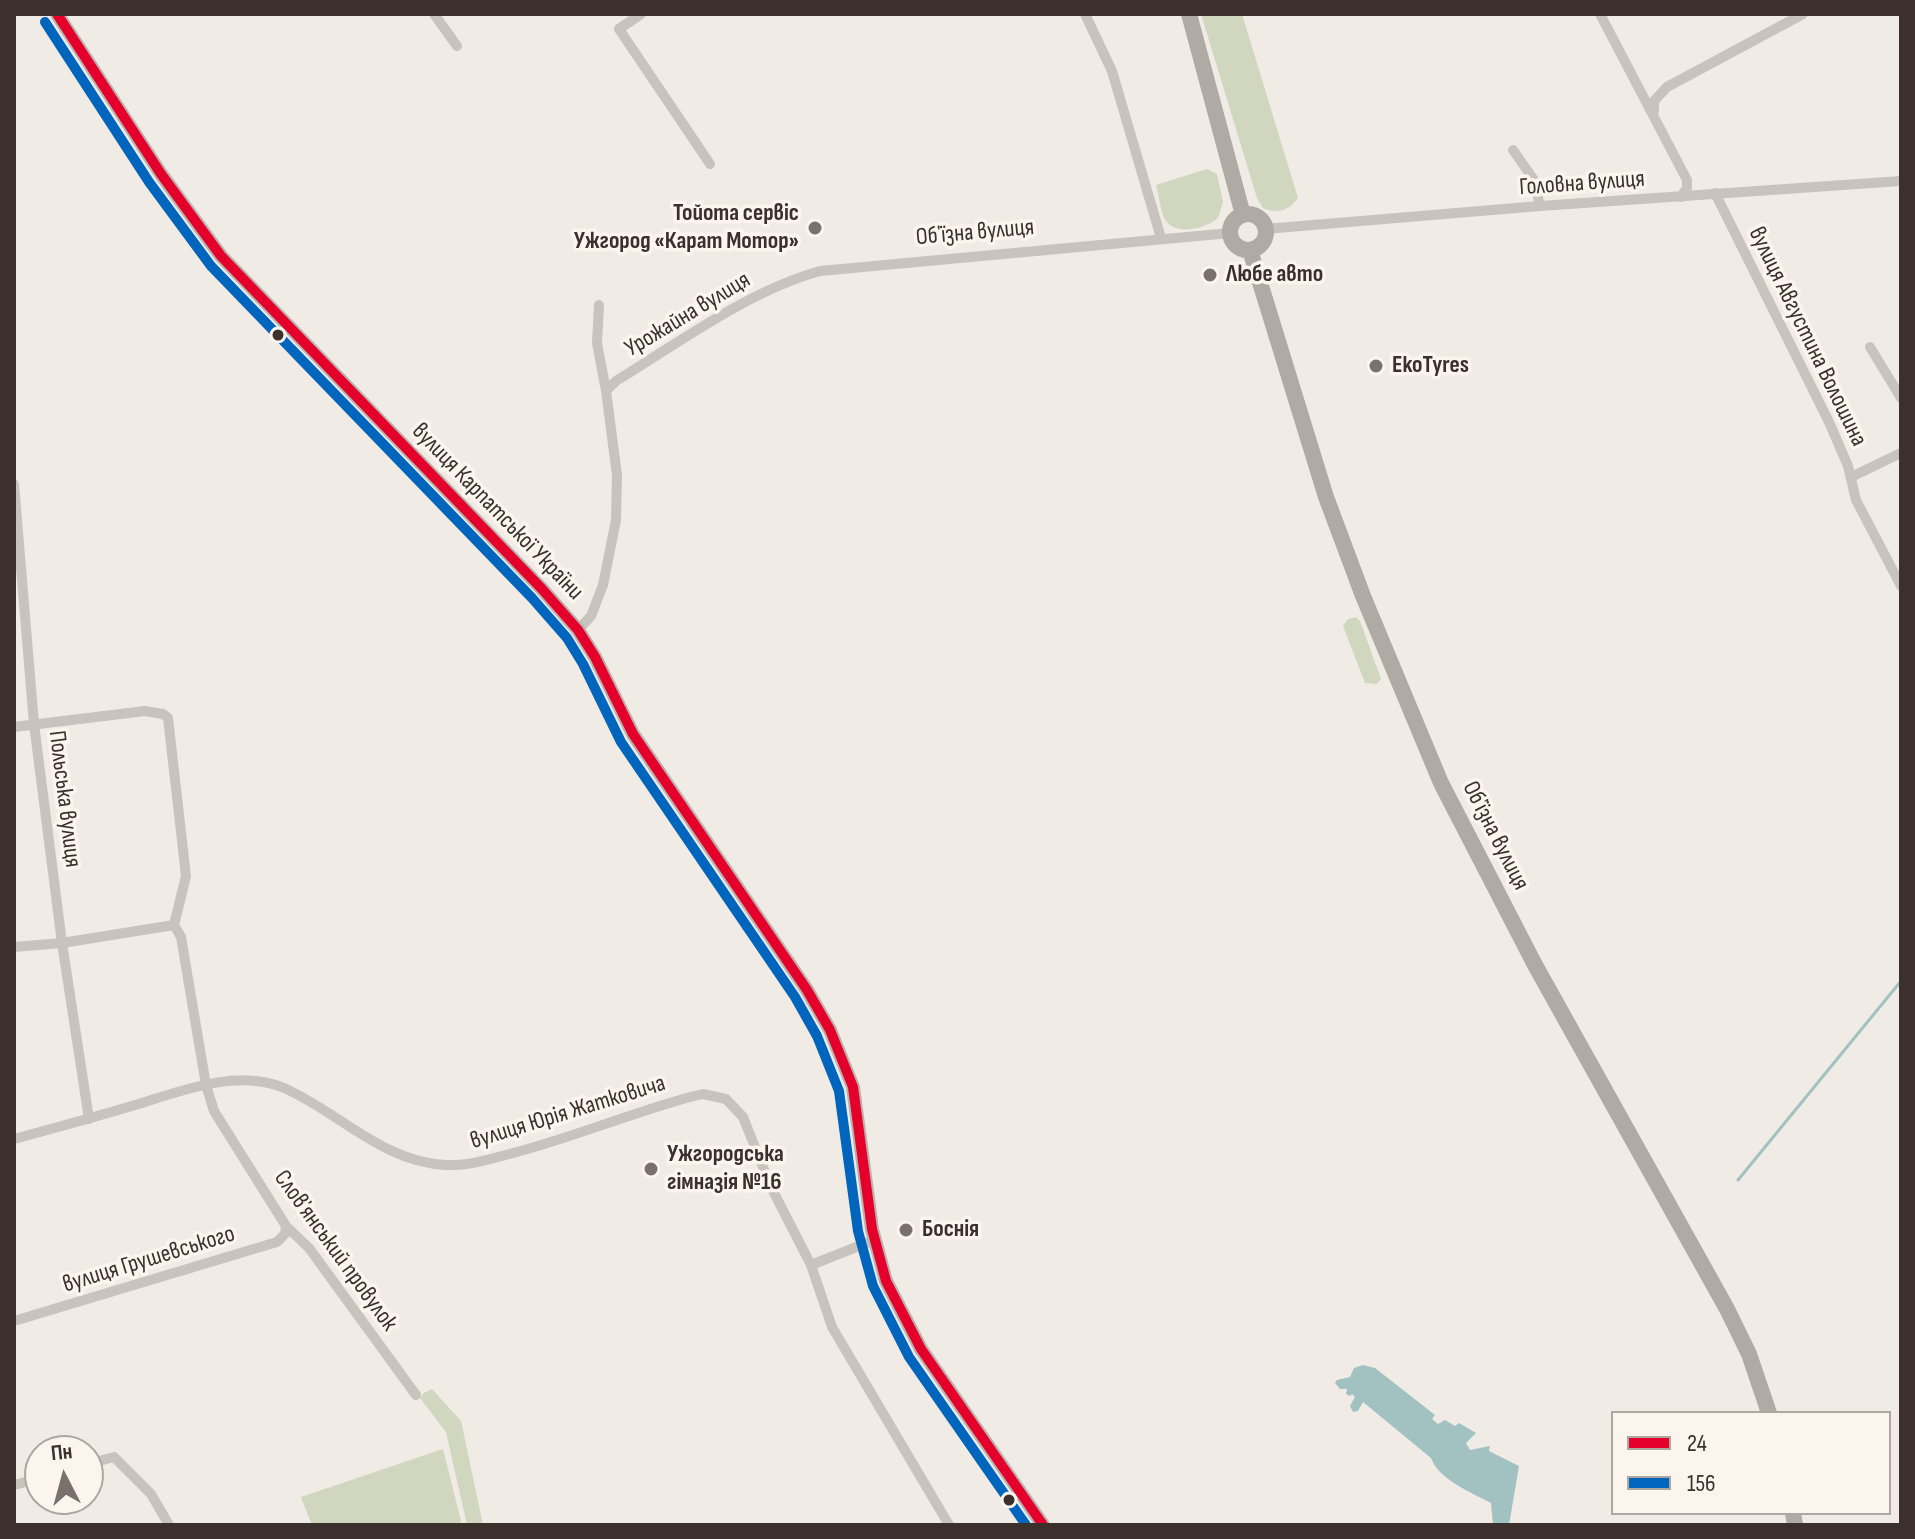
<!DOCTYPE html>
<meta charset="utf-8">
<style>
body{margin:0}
#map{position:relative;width:1915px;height:1539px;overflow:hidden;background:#f0ebe5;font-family:"Sofia Sans Condensed",sans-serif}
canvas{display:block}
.frame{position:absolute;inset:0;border:16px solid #3b302b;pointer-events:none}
.legend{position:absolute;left:1611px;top:1411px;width:280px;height:104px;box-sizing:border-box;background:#fbf5ee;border:2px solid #aea6a0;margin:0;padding:10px 14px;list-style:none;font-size:24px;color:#3b302b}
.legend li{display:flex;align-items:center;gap:16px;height:40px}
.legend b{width:40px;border:2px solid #aea6a0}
.north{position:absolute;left:24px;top:1435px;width:80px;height:80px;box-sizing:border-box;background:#fbf5ee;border:2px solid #aea6a0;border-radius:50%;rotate:354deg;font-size:22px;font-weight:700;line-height:32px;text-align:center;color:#3b302b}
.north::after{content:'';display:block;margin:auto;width:28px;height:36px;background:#7a716c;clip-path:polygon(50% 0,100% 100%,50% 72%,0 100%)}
</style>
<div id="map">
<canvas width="1915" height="1539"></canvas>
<div class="frame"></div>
<ul class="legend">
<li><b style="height:10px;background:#e4002b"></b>24</li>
<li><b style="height:10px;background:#0065bd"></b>156</li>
</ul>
<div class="north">Пн</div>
</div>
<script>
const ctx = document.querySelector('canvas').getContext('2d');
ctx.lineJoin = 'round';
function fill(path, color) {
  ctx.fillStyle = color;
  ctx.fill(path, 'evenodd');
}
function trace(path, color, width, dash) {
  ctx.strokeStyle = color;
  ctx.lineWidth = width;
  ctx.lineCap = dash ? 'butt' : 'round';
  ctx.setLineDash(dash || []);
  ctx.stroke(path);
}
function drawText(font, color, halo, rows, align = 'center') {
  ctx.font = font + ' "Sofia Sans Condensed",sans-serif';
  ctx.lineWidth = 7;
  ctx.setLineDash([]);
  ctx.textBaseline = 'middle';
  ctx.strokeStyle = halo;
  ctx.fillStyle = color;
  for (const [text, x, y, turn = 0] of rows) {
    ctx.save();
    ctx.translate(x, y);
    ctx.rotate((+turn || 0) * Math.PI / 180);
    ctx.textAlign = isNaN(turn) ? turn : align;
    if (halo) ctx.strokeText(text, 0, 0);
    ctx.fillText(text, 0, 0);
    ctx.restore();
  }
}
fill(new Path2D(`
 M1201 14H1242L1298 198C1288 211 1278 214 1263 208L1257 198Z
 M1207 169 1217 174 1223 202 1218 218C1205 229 1174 237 1164 218 1160 208 1159 195 1156 185Z
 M1356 617 1360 621 1381 679 1377 684 1365 683 1343 626 1348 619Z
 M432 1389 461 1421 483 1525H467L446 1432 420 1398 424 1393Z
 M443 1449 461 1521 459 1525H312L301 1497Z`), '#d1d6bf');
fill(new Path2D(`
 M1363 1365 1375 1368 1435 1415 1432 1419 1438 1424 1445 1420 1455 1426 1459 1423 1476 1433 1466 1443 1470 1450 1490 1446 1489 1451 1519 1466 1509 1525H1493L1491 1503C1472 1493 1438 1479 1431 1458L1363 1402 1358 1411 1353 1412 1350 1406 1355 1397 1352 1394 1350 1396 1346 1394 1347 1389H1340L1335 1383 1337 1380 1350 1377 1354 1368Z`), '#a1c2c1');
trace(new Path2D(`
 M1738 1180 1901 981`), '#a1c2c1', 3);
trace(new Path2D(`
 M434 14 457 46
 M641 14 619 29 710 164
 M1085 14 1112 71 1161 238
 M1600 14 1687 180V188L1681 197
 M1654 111V101L1667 87 1803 14
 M1513 150 1534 180 1540 206
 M1715 193 1829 422 1848 466 1856 500 1901 586
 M1265 229 1540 206 1901 181
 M599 305 597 343 606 391
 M1870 347 1901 398
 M1851 477 1901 453
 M14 484 34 724 62 943 89 1119
 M578 630 591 616 603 585 616 520 617 475 606 391 616 381C680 342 748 291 820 271L1230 233
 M14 727 145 711 163 714 168 718 186 876 174 925 181 937 206 1085 214 1111 286 1226 309 1248 416 1395
 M14 947 62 943 174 925
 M14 1139C51 1129 88 1119 125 1108 175 1094 233 1067 284 1088 339 1112 382 1162 446 1165 470 1166 494 1158 517 1152 576 1136 632 1113 690 1097L703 1094 726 1099 743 1117 771 1187 811 1265 832 1327 949 1525
 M811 1265 874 1240
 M14 1321 277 1242 285 1234 286 1226
 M88 1464 114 1457 151 1494 169 1525
 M14 1485 40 1478`), '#c9c3be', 10);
trace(new Path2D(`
 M57 14 161 174 221 256 542 589 578 630 595 657 633 734 807 990 830 1030 853 1087 872 1229 886 1281 921 1349 1043 1525`), '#b8b1ad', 14);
trace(new Path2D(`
 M1189 14 1243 215
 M1230 232a18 18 0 1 1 36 0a18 18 0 1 1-36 0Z
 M1250 250 1326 497 1363 596 1441 783 1535 965 1727 1309 1749 1354 1769 1413
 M1793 1513 1795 1525`), '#afaaa4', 16);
trace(new Path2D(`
 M57 14 161 174 221 256 542 589 578 630 595 657 633 734 807 990 830 1030 853 1087 872 1229 886 1281 921 1349 1043 1525`), '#e4002b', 10);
trace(new Path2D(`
 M45 22 149 182 211 266 532 598 567 638 583 664 621 742 795 997 817 1036 839 1091 858 1231 873 1286 909 1357 1026 1525`), '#0065bd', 10);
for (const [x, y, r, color] of [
 [815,228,8,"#7a716c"],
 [1210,275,8,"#7a716c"],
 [278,335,7,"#3b302b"],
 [1376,366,8,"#7a716c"],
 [651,1169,8,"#7a716c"],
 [906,1230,8,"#7a716c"],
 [1009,1500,7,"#3b302b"]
]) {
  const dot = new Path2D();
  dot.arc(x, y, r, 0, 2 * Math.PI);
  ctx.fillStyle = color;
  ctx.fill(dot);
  trace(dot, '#fbf5ee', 3);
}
drawText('24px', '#3b302b', '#fbf5ee', [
 ["Головна вулиця",1582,184,-4],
 ["Обʼїзна вулиця",975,233,-5],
 ["Урожайна вулиця",688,315,-31],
 ["вулиця Августина Волошина",1807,337,64],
 ["вулиця Карпатської України",497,512,46],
 ["Польська вулиця",64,799,83],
 ["Обʼїзна вулиця",1495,836,63],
 ["вулиця Юрія Жатковича",568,1113,-17],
 ["Словʼянський провулок",335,1251,54],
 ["вулиця Грушевського",149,1260,-17]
]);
drawText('bold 24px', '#3b302b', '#fbf5ee', [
 ["Тойота сервіс",799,214,"right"],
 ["Ужгород «Карат Мотор»",799,242,"right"],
 ["Любе авто",1226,275],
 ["EkoTyres",1392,366],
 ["Ужгородська",667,1155],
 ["гімназія №16",667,1183],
 ["Боснія",922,1230]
], 'left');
</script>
